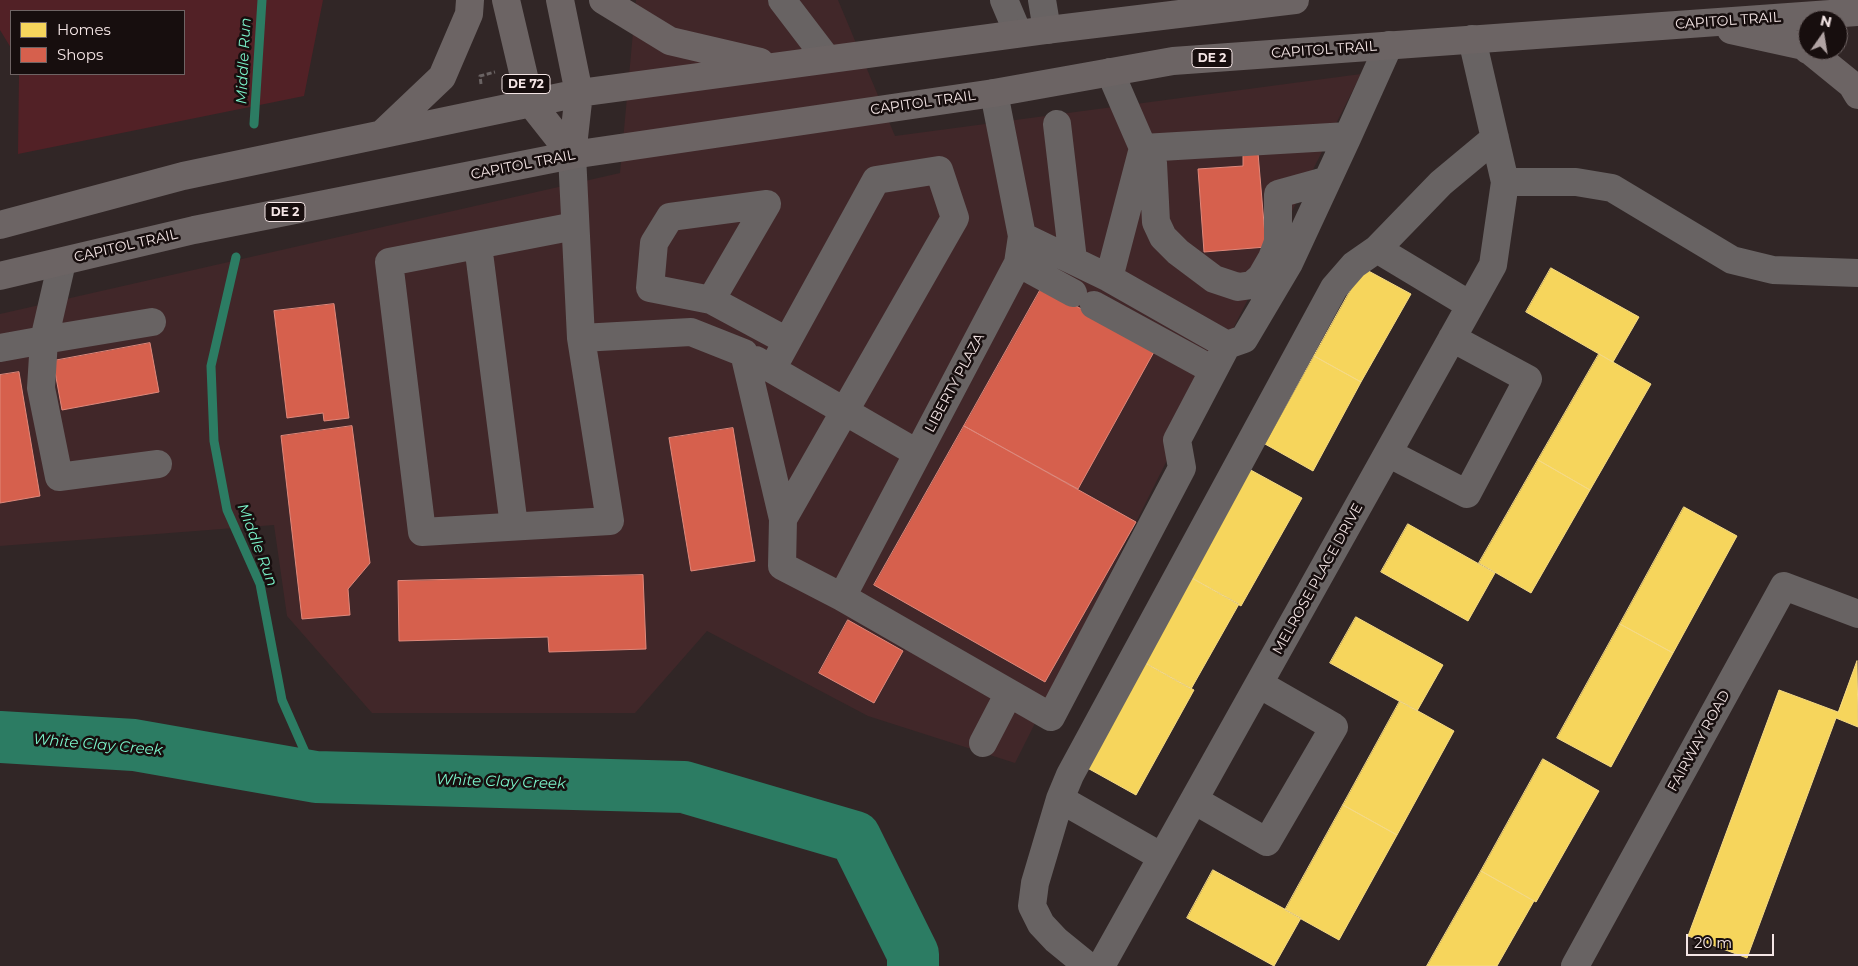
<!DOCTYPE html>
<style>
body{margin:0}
#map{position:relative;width:1858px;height:966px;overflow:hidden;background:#312626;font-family:Montserrat,sans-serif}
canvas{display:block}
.legend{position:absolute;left:10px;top:10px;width:175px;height:65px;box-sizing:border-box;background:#170e0e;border:1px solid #6f6464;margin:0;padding:6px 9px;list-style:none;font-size:15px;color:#f4e5e5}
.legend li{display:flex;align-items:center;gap:10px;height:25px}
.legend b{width:25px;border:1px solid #6f6464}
.north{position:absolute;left:1798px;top:10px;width:50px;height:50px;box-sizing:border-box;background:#170e0e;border:1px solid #6f6464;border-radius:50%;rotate:13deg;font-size:14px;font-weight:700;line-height:20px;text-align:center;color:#f4e5e5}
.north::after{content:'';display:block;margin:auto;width:18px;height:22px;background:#b0a2a2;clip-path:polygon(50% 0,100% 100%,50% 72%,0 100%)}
.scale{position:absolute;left:1686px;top:934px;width:88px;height:22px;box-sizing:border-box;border:2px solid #f4e5e5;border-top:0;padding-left:6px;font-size:15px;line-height:18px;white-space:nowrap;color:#f4e5e5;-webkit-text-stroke:4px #170e0e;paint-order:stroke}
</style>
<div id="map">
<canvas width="1858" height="966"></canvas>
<ul class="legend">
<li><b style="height:14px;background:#f6d55c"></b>Homes</li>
<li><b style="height:14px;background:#d6604d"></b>Shops</li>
</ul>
<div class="north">N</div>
<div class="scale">20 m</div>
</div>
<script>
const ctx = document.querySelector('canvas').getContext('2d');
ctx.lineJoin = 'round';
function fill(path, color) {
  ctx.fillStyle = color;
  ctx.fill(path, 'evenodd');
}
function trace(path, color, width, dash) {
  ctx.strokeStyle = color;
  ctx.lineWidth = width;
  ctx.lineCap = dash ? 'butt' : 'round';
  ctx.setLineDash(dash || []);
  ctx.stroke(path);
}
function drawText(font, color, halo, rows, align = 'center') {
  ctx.font = font + ' Montserrat,sans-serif';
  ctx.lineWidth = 5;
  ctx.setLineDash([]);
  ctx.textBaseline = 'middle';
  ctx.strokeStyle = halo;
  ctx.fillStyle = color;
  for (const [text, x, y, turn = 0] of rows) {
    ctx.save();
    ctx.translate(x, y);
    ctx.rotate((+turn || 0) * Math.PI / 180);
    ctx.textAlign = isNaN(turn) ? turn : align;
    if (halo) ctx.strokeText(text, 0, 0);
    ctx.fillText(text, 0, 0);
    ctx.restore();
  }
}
fill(new Path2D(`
 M636 0H838L895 136 1361 74 1015 763 868 716 707 631 635 713H372L287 616 274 525 0 546V314L620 173Z`), '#412729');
fill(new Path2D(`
 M0 0H323L304 96 18 154 19 74H184V11H11V48L0 30Z`), '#522126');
const homes = new Path2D(`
 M1363 268 1411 294 1361 382 1314 356Z
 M1551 268 1639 317 1613 362 1526 312Z
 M1599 354 1651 384 1590 490 1538 460Z
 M1314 356 1361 382 1313 471 1265 444Z
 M1538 460 1590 490 1531 593 1479 563Z
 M1247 468 1302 498 1241 606 1190 577Z
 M1684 507 1737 536 1673 653 1620 624Z
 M1408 524 1495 573 1468 621 1381 572Z
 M1190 577 1239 604 1191 689 1143 662Z
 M1356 617 1443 665 1417 711 1330 663Z
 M1620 624 1673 653 1611 767 1557 738Z
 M1140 660 1194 690 1136 795 1082 765Z
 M1857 661 1858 727 1836 718 1747 958 1688 936 1779 690 1838 712Z
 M1400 701 1454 731 1397 835 1343 805Z
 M1543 759 1599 791 1536 902 1481 871Z
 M1343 805 1397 835 1339 940 1285 910Z
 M1213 870 1301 918 1274 966 1187 918Z
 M1481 871 1534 901 1497 966H1427Z`);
fill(homes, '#f6d55c');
trace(homes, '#f5da85', 1);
const shops = new Path2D(`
 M1258 153 1266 247 1204 252 1198 169 1243 166V154Z
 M1042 287 1155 350 1078 489 964 426Z
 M334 304 349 418 324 421 323 413 287 418 274 311Z
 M150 343 159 392 62 410 53 361Z
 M19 372 40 496 0 503V375Z
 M352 426 370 563 348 589 350 615 302 619 281 436Z
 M964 426 1136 522 1045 682 874 585Z
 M733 428 755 561 691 571 669 438Z
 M643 575 646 649 549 652 548 637 399 641 398 581Z
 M848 620 903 651 874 703 819 673Z`);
fill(shops, '#d6604d');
trace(shops, '#df887b', 1);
trace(new Path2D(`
 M254 124 262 0
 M236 257 211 366 214 441 227 510 260 584 282 700 316 777`), '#2c7c63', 9);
trace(new Path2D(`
 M0 737 134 745 316 777 684 787 855 837 913 954V966`), '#2c7c63', 52);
trace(new Path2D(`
 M481 84 480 76 495 72`), '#6a6363', 3, [5, 2.5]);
trace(new Path2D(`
 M782 0 827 59
 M1004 0 1018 33
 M1042 0 1047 30
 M1110 72 1143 148 1348 136 1389 45
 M1057 124 1073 260
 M572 155 581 338 610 521 422 532 389 262 575 226
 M1141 158 1153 163 1156 222 1163 237 1178 252 1214 279 1238 287 1252 285 1261 277 1272 258 1278 242V194L1325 181
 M1505 182H1576L1612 188 1732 260 1773 270 1858 273
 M1022 236 1109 278 1143 148
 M478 245 514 526
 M1377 249 1470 305
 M1018 263 1073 293
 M1109 278 1227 345 1244 339 1289 263 1348 136
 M711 300 650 288 654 243 670 217 767 204 711 300 787 341
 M1094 305 1213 370
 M152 322 44 340 41 388 59 477 158 464
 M581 338 691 332 744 353 783 519 782 566 842 597 1018 263 1022 236 994 93
 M0 348 44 340 62 262
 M756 360 917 453
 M772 369 876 180 939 170 955 218 783 519
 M1388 453 1467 494 1528 379 1452 338
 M842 597 1051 717 1182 468 1177 440 1227 345
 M983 743 1009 693
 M1060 799 1162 857
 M1194 800 1267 842 1334 727 1259 684
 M1088 966 1056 940 1041 924 1032 906 1035 883 1060 799 1070 775 1334 288 1354 265 1377 249 1441 183 1495 138
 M1101 966 1493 265 1505 182 1472 39
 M1575 966 1784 586 1858 614`), '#686363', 28);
trace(new Path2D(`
 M506 0 530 102 572 155
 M560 0 579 93 572 155
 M603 0 670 41 760 62
 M1731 30 1804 46 1808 50
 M1809 50 1852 85 1858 95
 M382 134 442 77 469 14 470 0
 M0 225 183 176 579 93 1047 30 1295 0
 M0 276 194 230 572 155 994 93 1173 61 1858 12`), '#6c6464', 28);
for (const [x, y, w] of [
 [1212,58,40],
 [526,84,48],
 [285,212,40]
]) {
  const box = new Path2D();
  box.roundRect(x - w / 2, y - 9.5, w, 19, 4);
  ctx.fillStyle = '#170e0e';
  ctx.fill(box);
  trace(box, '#f4e5e5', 1);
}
drawText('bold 12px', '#f4e5e5', null, [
 ["DE 2",1212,58],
 ["DE 72",526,84],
 ["DE 2",285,212]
]);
drawText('14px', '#f4e5e5', '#170e0e', [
 ["CAPITOL TRAIL",1728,21,-4],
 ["CAPITOL TRAIL",1324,50,-4],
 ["CAPITOL TRAIL",923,103,-8],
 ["CAPITOL TRAIL",523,165,-11],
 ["CAPITOL TRAIL",126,246,-13],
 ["LIBERTY PLAZA",955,383,-62],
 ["MELROSE PLACE DRIVE",1318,579,-61],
 ["FAIRWAY ROAD",1699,741,-61]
]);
drawText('italic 15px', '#7bf4ca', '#170e0e', [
 ["Middle Run",244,61,-87],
 ["Middle Run",257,545,69],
 ["White Clay Creek",98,745,5],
 ["White Clay Creek",501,782,2]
]);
</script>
